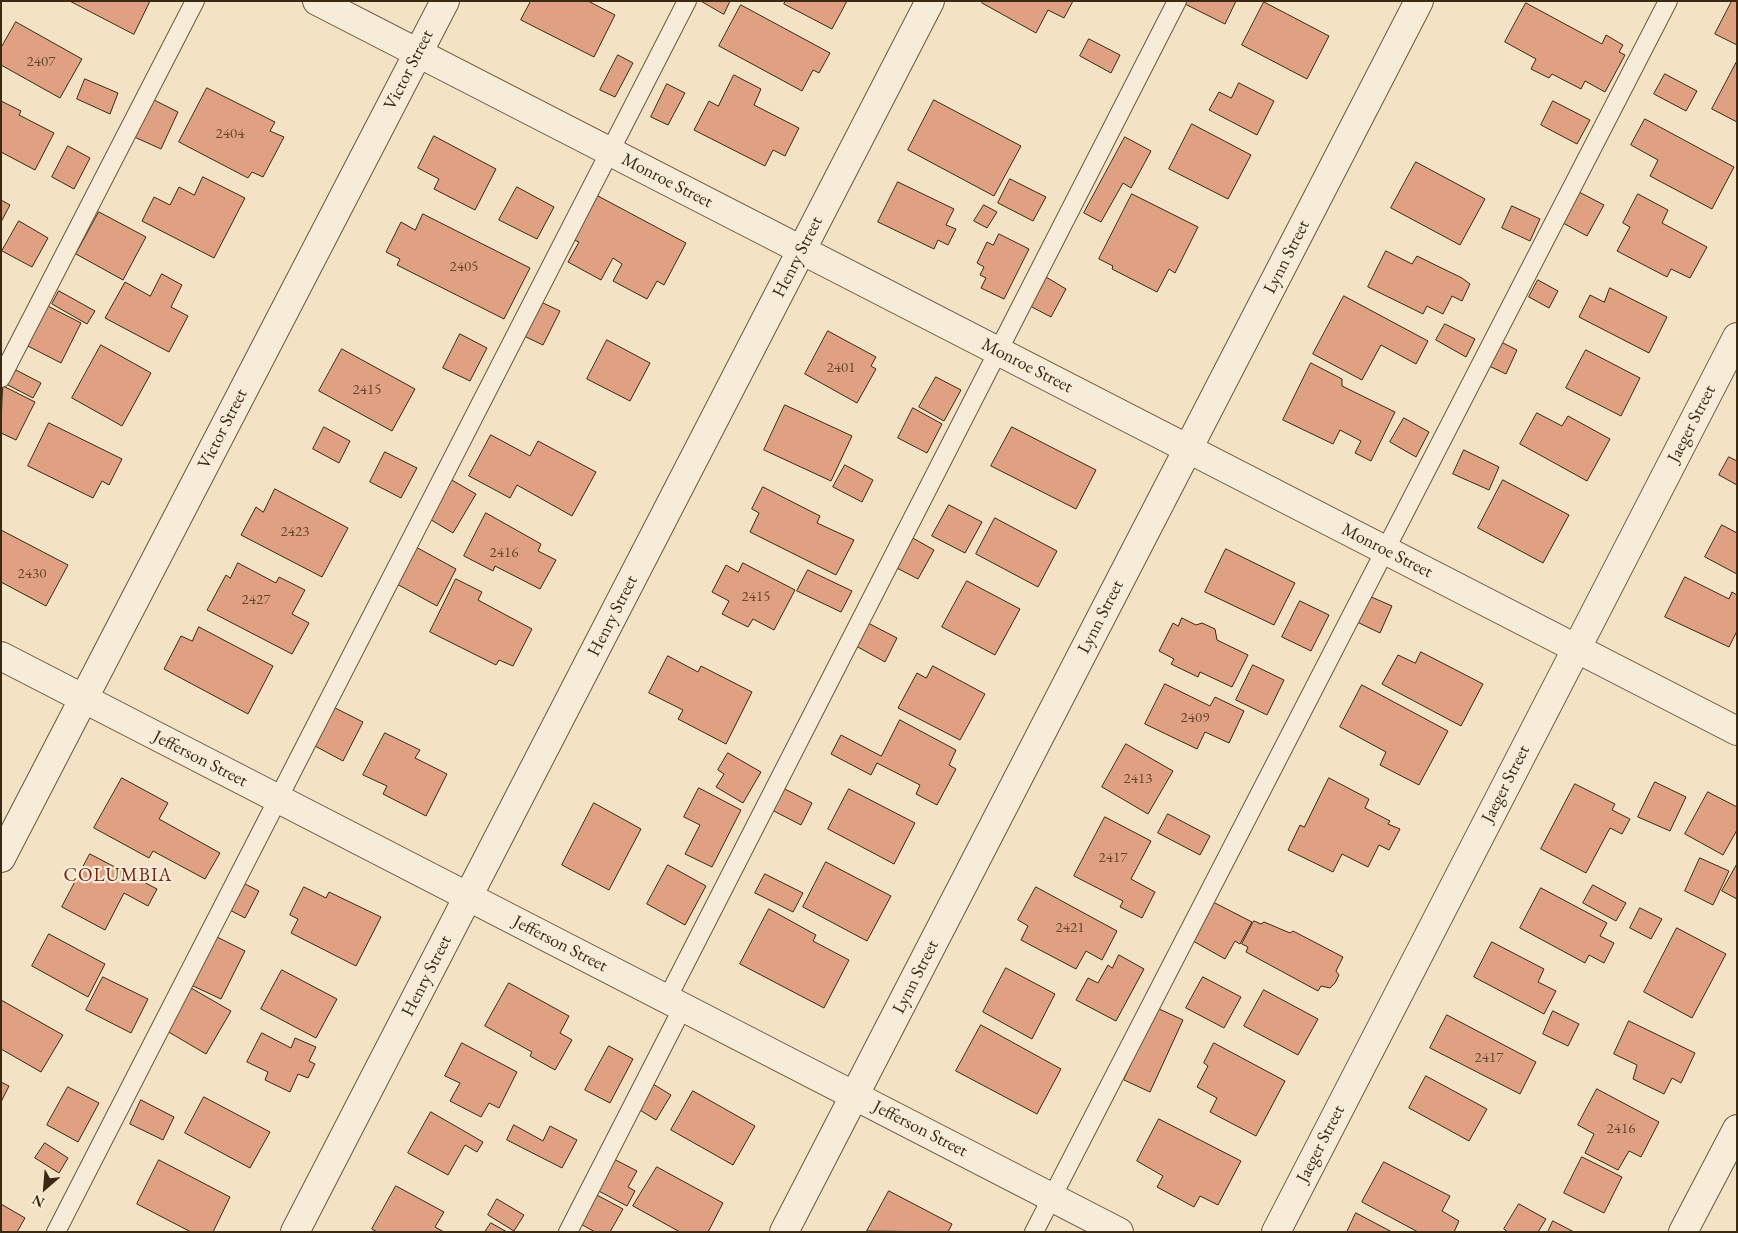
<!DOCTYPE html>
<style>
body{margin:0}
#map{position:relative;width:1738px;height:1233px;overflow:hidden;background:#f3e2c3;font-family:"EB Garamond",serif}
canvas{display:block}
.frame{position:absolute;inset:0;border:2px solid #3c2912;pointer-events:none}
.north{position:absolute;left:20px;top:1163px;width:50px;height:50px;-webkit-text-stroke:4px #f7ecd8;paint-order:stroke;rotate:207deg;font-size:14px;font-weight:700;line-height:20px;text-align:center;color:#3c2912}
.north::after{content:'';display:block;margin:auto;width:18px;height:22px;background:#3c2912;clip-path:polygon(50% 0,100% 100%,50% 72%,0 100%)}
</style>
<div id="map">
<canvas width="1738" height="1233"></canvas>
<div class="frame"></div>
<div class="north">N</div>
</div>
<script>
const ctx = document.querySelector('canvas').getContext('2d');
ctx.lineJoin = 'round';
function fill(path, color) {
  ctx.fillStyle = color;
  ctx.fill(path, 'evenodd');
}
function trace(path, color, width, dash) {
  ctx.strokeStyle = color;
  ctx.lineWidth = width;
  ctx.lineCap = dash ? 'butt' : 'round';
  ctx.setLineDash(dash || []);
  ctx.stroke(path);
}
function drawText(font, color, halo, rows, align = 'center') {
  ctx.font = font + ' "EB Garamond",serif';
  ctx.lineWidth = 4.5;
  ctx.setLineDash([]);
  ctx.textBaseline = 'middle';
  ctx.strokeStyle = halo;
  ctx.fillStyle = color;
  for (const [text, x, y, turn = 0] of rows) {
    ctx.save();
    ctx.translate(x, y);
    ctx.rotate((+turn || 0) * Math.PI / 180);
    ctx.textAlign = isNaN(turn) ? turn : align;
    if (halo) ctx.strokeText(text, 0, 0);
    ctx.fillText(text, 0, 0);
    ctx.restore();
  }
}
const building = new Path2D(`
 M70 1H150L134 34Z
 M531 1H588L615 15 594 57 521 20Z
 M701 1H730L724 14Z
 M786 1H847L832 29 784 4Z
 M983 1H1073L1064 18 1048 10 1036 33 982 3Z
 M1186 1H1236L1225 24 1185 4Z
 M1732 1H1737V45L1715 34Z
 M1264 2 1329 36 1307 79 1242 45Z
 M1526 3 1602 44 1606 35 1623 45 1619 52 1625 55 1605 92 1585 81 1581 89 1552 74 1549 78 1531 69 1536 59 1505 42Z
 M741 5 830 53 819 73 813 70 802 91 719 46Z
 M16 22 82 59 60 98 1 65V48Z
 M1089 39 1120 55 1111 73 1080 56Z
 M618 55 633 63 615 97 600 90Z
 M1737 61V122L1712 109Z
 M1665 74 1697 91 1686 111 1654 94Z
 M734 75 761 89 754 105 799 128 785 156 773 150 765 166 694 130 709 101 718 106Z
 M85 79 118 93 110 114 77 99Z
 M1239 83 1274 101 1257 135 1209 110 1219 92 1231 98Z
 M667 84 685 93 668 125 651 117Z
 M207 88 275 122 270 131 284 137 263 177 252 172 248 178 179 142Z
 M148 97 178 112 161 149 130 135Z
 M934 100 1021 146 994 196 908 150Z
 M1 101 21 111 19 115 54 133 35 170 1 152Z
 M1553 101 1590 120 1577 144 1541 125Z
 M1645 119 1734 167 1712 209 1650 176 1658 160 1631 145Z
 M1192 124 1251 155 1228 199 1169 169Z
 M434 136 496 169 475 210 434 189 439 179 418 168Z
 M1125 137 1151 151 1131 188 1123 183 1101 222 1084 213Z
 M68 146 90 158 74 189 52 177Z
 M1416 162 1485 199 1460 245 1391 208Z
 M203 177 245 198 214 258 142 221 154 197 170 205 179 187 194 195Z
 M1010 179 1046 197 1033 221 998 203Z
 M898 182 954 209 946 225 956 229 948 245 938 240 934 249 878 222Z
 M517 187 554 207 537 239 499 220Z
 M1579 192 1604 205 1587 236 1563 223Z
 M1132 194 1198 227 1175 273 1169 269 1157 292 1112 269 1113 266 1099 259Z
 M1638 194 1668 210 1662 223 1707 247 1690 278 1671 269 1667 277 1617 251 1630 227 1623 223Z
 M598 196 686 243 664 285 657 281 647 299 613 281 622 264 613 258 601 280 568 262 579 242 574 240Z
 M1 200 10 205 1 222Z
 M984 205 997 212 987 228 974 221Z
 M1512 206 1540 219 1530 241 1502 228Z
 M99 212 146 237 123 280 76 254Z
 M423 214 530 268 504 319 397 265 400 259 386 252 401 222 415 230Z
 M19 221 48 238 32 267 2 251Z
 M999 234 1029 249 1004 299 981 288 986 278 980 275 984 267 977 263 987 242 993 245Z
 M1386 251 1412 264 1417 256 1462 278 1470 284 1462 301 1452 296 1443 314 1427 306 1423 314 1368 287Z
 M162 274 182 285 171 307 188 316 169 352 105 318 125 282 150 296Z
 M1046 277 1066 289 1051 317 1030 306Z
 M1538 280 1558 291 1549 308 1529 297Z
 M1610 288 1667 317 1649 353 1579 317 1590 295 1604 302Z
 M59 291 95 311 87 324 52 304Z
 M1344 296 1428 341 1416 364 1381 345 1362 380 1313 354Z
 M541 302 560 311 543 345 524 336Z
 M44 304 81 323 61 363 24 344Z
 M1445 324 1475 339 1466 357 1436 340Z
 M828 331 876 357 871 366 876 369 857 403 805 374Z
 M460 334 487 348 470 381 443 368Z
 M607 340 650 363 630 401 587 379Z
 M1499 341 1517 350 1506 374 1487 365Z
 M101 345 151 373 122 426 72 398Z
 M342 349 415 389 392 431 319 391Z
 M1586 350 1640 378 1621 416 1566 388Z
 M1311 363 1342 379V386L1395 412 1371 461 1355 453 1361 441 1340 430 1333 444 1283 420Z
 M16 370 41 383 33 398 8 385Z
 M936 377 961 390 944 421 919 407Z
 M3 386 35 402 16 440 1 433Z
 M785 405 852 436 831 481 764 450Z
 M913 408 942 424 927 453 898 438Z
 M1537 413 1562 426 1568 416 1610 439 1587 481 1520 444Z
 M1404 418 1429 432 1416 457 1390 442Z
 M49 423 122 459 109 485 102 481 93 498 28 466Z
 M324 427 350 441 339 463 313 449Z
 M1012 427 1096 470 1076 509 991 466Z
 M491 435 530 456 538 441 596 472 572 516 517 485 510 498 469 476Z
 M1464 450 1499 467 1489 490 1453 474Z
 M385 452 417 468 401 498 370 482Z
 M1729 457 1737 461V485L1719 475Z
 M845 465 873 480 862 502 833 487Z
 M450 479 476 494 453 533 428 518Z
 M1503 480 1569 515 1543 563 1478 528Z
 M763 487 820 516 817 523 854 540 836 575 750 532 759 513 752 509Z
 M275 489 348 528 322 577 241 535 256 507 263 512Z
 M949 505 982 522 965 553 932 536Z
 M486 513 541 544 538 551 556 560 540 589 495 566 493 571 464 556Z
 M995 518 1057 551 1038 587 976 554Z
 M1722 525 1737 533V574L1705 557Z
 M1 530 68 565 46 606 1 582Z
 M911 537 934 550 918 579 895 567Z
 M414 546 456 569 437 606 395 583Z
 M1226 549 1295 583 1274 625 1205 592Z
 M238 563 276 583 279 577 305 590 292 614 309 623 292 654 207 610 226 575 230 578Z
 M743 563 795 590 774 630 753 619 748 627 722 614 729 601 712 592 726 565 738 572Z
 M808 570 852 591 841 612 797 591Z
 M1685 577 1729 599 1732 592 1737 595V631L1729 647 1665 617Z
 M456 579 482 592 478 600 532 629 513 666 499 660 496 665 430 632Z
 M967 581 1020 609 995 655 942 627Z
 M1369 596 1392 606 1380 633 1357 622Z
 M1300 601 1329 615 1311 651 1282 637Z
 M1182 618 1196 625 1202 623 1215 629 1217 640 1248 655 1232 687 1200 672 1198 677 1171 664 1174 659 1159 651 1173 623 1178 626Z
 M868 623 897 638 885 662 856 646Z
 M199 627 273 666 248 714 164 669 181 636 192 641Z
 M1421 652 1483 684 1461 726 1382 684 1398 655 1415 663Z
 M668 656 698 672 701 666 752 692 726 744 678 719 683 710 649 693Z
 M1253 665 1284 680 1267 715 1236 700Z
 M933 666 985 694 960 740 898 708 917 673 926 678Z
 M1165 684 1210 706 1215 697 1244 711 1229 743 1205 732 1197 749 1145 724Z
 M1362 685 1448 731 1419 785 1380 765 1386 752 1340 727Z
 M335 708 363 722 343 761 315 746Z
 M900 720 956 750 949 765 956 769 937 805 916 794 920 785 877 763 871 775 831 754 841 735 881 756Z
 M385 733 420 750 415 758 447 774 426 816 383 794 387 786 363 775Z
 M1126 744 1173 771 1148 814 1102 787Z
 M728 753 761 772 743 803 716 787 724 774 718 770Z
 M122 778 168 803 159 819 220 853 205 879 153 851 149 858 94 828Z
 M1329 778 1369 799 1365 808 1390 821 1388 824 1400 829 1389 850 1379 845 1368 867 1342 854 1333 872 1288 850 1300 825 1304 827Z
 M1655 782 1686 797 1670 831 1638 817Z
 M1575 784 1615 804 1612 810 1630 819 1622 834 1610 828 1586 873 1541 849Z
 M781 787 812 803 801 825 770 809Z
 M699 788 741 810 712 867 685 854 700 825 684 817Z
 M849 789 915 823 894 864 828 829Z
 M1708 792 1737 807V830L1723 855 1685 834Z
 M594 803 641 829 609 890 562 865Z
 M1168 814 1210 836 1200 855 1158 833Z
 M1105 817 1151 841 1131 879 1155 892 1142 918 1120 907 1123 901 1074 876Z
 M90 854 157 889 148 906 124 893 105 930 62 907Z
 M1700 858 1729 871 1713 905 1685 891Z
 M826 862 891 896 867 941 803 907Z
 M1737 864V899L1722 891Z
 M668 865 706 886 685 925 647 904Z
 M765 874 803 893 793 912 755 893Z
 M239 881 259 891 245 918 226 908Z
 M1593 885 1626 903 1616 921 1583 903Z
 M304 887 326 898 329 892 381 917 356 966 291 933 298 919 290 915Z
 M1036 887 1117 931 1102 960 1086 951 1076 969 1021 940 1028 926 1018 920Z
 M1541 888 1607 923 1600 936 1614 943 1604 963 1589 955 1585 963 1520 928Z
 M1213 902 1252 922 1240 944 1235 941 1225 959 1193 941Z
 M1640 908 1662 919 1651 939 1630 928Z
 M769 909 816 935 813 941 849 960 824 1008 740 964Z
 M1254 921 1261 924 1264 922 1290 933 1293 931 1343 957 1336 971 1339 975 1335 983 1330 988 1321 986 1318 991 1246 952 1248 947 1242 944Z
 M1677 928 1726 954 1692 1018 1644 992Z
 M49 934 105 964 88 997 32 966Z
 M215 936 245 951 221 999 191 985Z
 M1492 942 1544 969 1538 982 1556 991 1544 1014 1474 977Z
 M1119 955 1144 969 1116 1021 1076 1000 1088 978 1098 983 1108 965 1112 968Z
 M1006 968 1055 994 1032 1039 983 1012Z
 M282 970 337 999 316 1038 261 1009Z
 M103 977 148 999 131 1033 86 1010Z
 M1203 977 1241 997 1224 1028 1186 1008Z
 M509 983 569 1016 560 1033 572 1040 555 1070 530 1056 532 1052 485 1026Z
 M191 988 231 1011 206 1054 167 1031Z
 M1264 990 1318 1019 1298 1055 1244 1026Z
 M1 1000 63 1035 41 1072 1 1049Z
 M1157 1008 1183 1020 1150 1092 1124 1080Z
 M1553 1011 1579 1024 1568 1046 1543 1034Z
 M1447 1015 1536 1062 1520 1094 1430 1048Z
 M1629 1021 1695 1053 1681 1083 1672 1078 1664 1094 1633 1079 1637 1065 1614 1054Z
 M981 1025 1061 1069 1037 1114 956 1071Z
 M262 1033 291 1048 295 1038 316 1047 309 1061 315 1064 308 1078 298 1074 290 1092 265 1080 268 1072 247 1062Z
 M462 1043 517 1072 499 1108 489 1103 481 1117 450 1101 460 1083 445 1076Z
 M1214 1043 1285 1081 1256 1136 1210 1112 1217 1098 1197 1087 1208 1066 1204 1063Z
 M609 1046 633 1059 610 1103 585 1090Z
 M1426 1076 1487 1109 1469 1141 1409 1108Z
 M1 1082 9 1086 1 1102Z
 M653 1084 671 1095 656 1120 638 1109Z
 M68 1087 99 1103 78 1142 47 1125Z
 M1597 1089 1659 1122 1641 1157 1629 1151 1618 1170 1585 1153 1594 1134 1578 1125Z
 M693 1091 755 1126 733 1165 671 1130Z
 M204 1097 270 1132 250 1168 185 1133Z
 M141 1100 174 1117 163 1140 130 1124Z
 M431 1112 483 1142 477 1152 465 1145 448 1175 408 1153Z
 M1159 1119 1241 1161 1218 1205 1200 1196 1194 1207 1157 1187 1163 1176 1137 1161Z
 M514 1125 543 1141 550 1126 577 1140 562 1168 507 1140Z
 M45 1143 68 1158 59 1173 35 1158Z
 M610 1157 637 1171 628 1187 635 1191 627 1206 593 1188Z
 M1582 1157 1622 1177 1604 1213 1564 1193Z
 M159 1160 230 1197 213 1232H191L137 1204Z
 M1384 1162 1450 1196 1442 1211 1459 1221 1454 1232H1418L1362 1202Z
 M657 1167 723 1203 708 1232H680L633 1206Z
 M396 1186 444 1212 435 1227 444 1232H377L372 1229Z
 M889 1191 952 1224 948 1232 867 1231Z
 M595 1194 623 1209 610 1232H595L579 1223Z
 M497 1199 524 1215 514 1231 488 1215Z
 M1 1204 25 1218 17 1232H1Z
 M1519 1204 1546 1219 1538 1232H1508L1504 1229Z
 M1356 1213 1392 1232H1347Z
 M1553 1221 1574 1232H1548Z
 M491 1223 507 1232H485Z`);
fill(building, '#dfa182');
trace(building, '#3c2912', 1);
const lane = new Path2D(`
 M1 378 195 1
 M667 999 1177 1
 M56 1232 687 1
 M568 1232 683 1007
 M1034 1232 1668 1`);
const street = new Path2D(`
 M317 1 1737 731
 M1 656 1119 1232
 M1 858 445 1
 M295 1232 930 1
 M784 1232 1419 1
 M1276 1232 1737 337
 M1683 1232 1737 1129`);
trace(lane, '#6a573e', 20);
trace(street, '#6a573e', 30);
trace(lane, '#f7ecd8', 18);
trace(street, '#f7ecd8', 28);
drawText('15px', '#65472e', null, [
 ["2407",41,62],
 ["2404",230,134],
 ["2405",464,267],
 ["2401",841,368],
 ["2415",367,390],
 ["2423",295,532],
 ["2416",504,553],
 ["2430",32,574],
 ["2415",756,597],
 ["2427",256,600],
 ["2409",1195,718],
 ["2413",1138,779],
 ["2417",1113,858],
 ["2421",1070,928],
 ["2417",1489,1058],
 ["2416",1621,1129]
]);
drawText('18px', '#3c2912', '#f7ecd8', [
 ["Victor Street",409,70,-63],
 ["Monroe Street",667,181,27],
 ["Henry Street",798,257,-63],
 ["Lynn Street",1287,257,-63],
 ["Monroe Street",1027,366,27],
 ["Jaeger Street",1692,424,-63],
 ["Victor Street",223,429,-63],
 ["Monroe Street",1387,551,27],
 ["Henry Street",613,616,-63],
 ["Lynn Street",1101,617,-63],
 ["Jefferson Street",200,759,27],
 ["Jaeger Street",1506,784,-63],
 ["Jefferson Street",560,944,27],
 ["Henry Street",427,976,-63],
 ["Lynn Street",916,977,-63],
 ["Jefferson Street",920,1129,27],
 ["Jaeger Street",1321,1144,-63]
]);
ctx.letterSpacing = '1px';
drawText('19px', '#7a1f14', '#f7ecd8', [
 ["COLUMBIA",118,876]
]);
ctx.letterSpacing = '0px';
</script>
